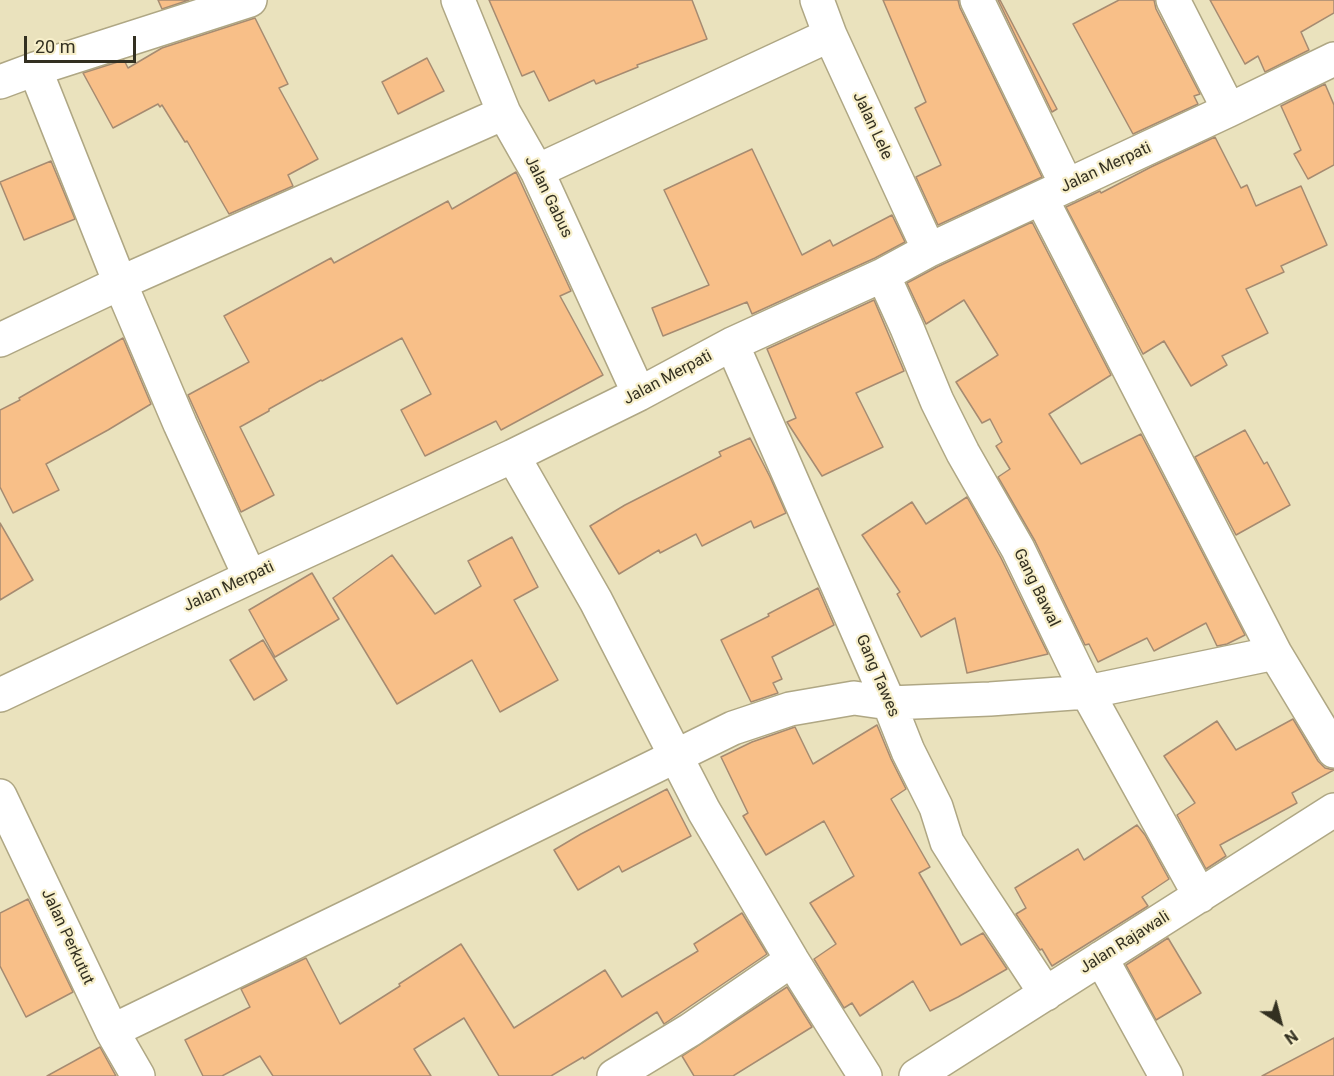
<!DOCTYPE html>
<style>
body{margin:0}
#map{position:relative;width:1334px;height:1076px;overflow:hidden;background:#eae2bd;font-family:Roboto,sans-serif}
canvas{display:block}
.north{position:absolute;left:1250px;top:992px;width:60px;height:60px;-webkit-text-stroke:4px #f7efca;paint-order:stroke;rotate:144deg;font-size:16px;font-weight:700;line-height:24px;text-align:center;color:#333021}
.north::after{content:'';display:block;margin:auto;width:21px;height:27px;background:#333021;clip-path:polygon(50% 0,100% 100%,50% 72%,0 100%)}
.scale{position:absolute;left:24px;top:36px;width:112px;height:27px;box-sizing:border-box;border:3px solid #333021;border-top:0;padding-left:8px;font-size:18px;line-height:21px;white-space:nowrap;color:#333021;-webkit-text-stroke:4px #f7efca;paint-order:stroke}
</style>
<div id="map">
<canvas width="1334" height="1076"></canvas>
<div class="north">N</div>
<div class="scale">20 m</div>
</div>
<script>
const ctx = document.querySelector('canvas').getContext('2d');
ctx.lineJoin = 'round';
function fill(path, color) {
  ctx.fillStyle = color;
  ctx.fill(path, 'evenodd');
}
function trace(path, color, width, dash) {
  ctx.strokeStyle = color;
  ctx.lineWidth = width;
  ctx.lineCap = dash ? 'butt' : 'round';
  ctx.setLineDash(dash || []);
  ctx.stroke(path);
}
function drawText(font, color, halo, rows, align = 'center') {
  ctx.font = font + ' Roboto,sans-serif';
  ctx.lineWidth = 4.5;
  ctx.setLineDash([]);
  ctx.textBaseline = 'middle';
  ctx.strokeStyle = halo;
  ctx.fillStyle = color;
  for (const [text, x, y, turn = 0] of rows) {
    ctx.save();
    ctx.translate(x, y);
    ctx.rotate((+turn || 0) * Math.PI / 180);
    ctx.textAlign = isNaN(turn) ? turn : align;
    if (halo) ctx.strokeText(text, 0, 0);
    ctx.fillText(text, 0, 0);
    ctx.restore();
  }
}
const building = new Path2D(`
 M158 0H189L162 9Z
 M489 0H692L707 39 637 65 638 67 596 84 594 80 549 101 534 71 522 76Z
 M883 0H958L960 8 1042 177 938 225 916 177 941 165 915 108 926 102Z
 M998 0H1000L1057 109 1052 112Z
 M1119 0H1154L1156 9 1200 94 1194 96 1198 104 1133 134 1073 24Z
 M1210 0H1334V13L1301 32 1309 50 1265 72 1258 56 1245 64Z
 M255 18 288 84 279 88 318 159 288 175 293 186 229 214 187 141 185 142 162 105 160 107 158 104 113 128 83 73 124 60 128 68 162 48Z
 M427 58 444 91 398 114 382 82Z
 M1325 84 1334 105V165L1308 179 1294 154 1301 150 1281 106Z
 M1215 137 1241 188 1247 185 1256 206 1301 186 1327 245 1281 266 1284 272 1246 289 1268 333 1222 356 1227 365 1191 386 1164 341 1143 354 1066 207 1100 191 1101 193 1151 167Z
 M752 149 802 255 830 240 833 246 892 215 905 242 875 258 752 314 747 302 663 336 652 308 709 285 664 190Z
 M51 161 75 219 24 240 0 182Z
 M516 172 571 291 560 296 603 375 501 430 496 421 425 456 401 410 431 394 402 338 322 381 321 380 269 409V411L240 427 274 495 241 512 188 395 249 362 224 316 331 258 334 263 448 201 452 209Z
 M1032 222 1111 375 1049 414 1081 464 1141 434 1245 635 1227 644 1217 646 1206 623 1154 651 1147 638 1098 662 1089 644 1085 645 1035 541 998 477 1010 469 996 446 1002 442 990 419 982 423 956 382 998 355 964 300 926 324 907 283 937 267Z
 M874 300 904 371 856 393 883 447 822 476 787 422 796 418 767 349Z
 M123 338 151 404 108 430 46 464 59 490 13 513 0 487V410L20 400 19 398Z
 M1245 430 1264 464 1267 462 1290 505 1236 535 1195 457Z
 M750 438 770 477 786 513 754 528 751 521 702 546 696 534 660 553 659 550 619 574 590 526 625 505 721 456 719 452Z
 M967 497 1001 558 1048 654 967 673 955 618 921 637 897 594 900 592 862 535 912 502 926 524Z
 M0 523 33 580 0 600Z
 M512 537 538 587 514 600 558 680 500 712 472 660 397 704 333 598 392 555 435 614 481 586 468 561Z
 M312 573 339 619 275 657 249 610Z
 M818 588 834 625 772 657 782 679 773 683 778 693 751 702 721 640 769 616 768 614Z
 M263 640 287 680 254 700 230 660Z
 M1293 719 1318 761 1325 768 1334 770 1292 793 1297 803 1220 845 1226 856 1206 869 1177 815 1195 803 1164 756 1217 721 1236 750Z
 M877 725 891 759 906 789 891 799 930 867 919 873 961 945 983 933 1007 969 958 997 930 1011 913 981 860 1016 852 1003 844 1008 814 959 836 944 810 903 854 876 824 821 766 855 743 816 748 813 721 757 752 742 795 727 813 764Z
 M667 789 691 836 622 872 619 866 578 890 554 850 581 834Z
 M1137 825 1145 835 1169 879 1142 897 1148 906 1052 966 1042 949 1040 950 1016 914 1026 908 1015 888 1078 849 1084 860Z
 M28 899 73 992 26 1017 0 966V913Z
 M742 913 767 954 664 1024 657 1012 584 1059 583 1057 551 1076H499L464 1018 414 1049 431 1076H273L260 1056 222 1076H203L185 1040 250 1007 241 989 306 958 340 1024 400 986 399 984 461 944 514 1028 605 970 622 997 698 951 694 944Z
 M1168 938 1201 993 1156 1020 1126 965Z
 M787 987 812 1027 733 1076H694L682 1056Z
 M1334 1038V1076H1262Z
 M100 1047 116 1076H47Z`);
fill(building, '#f8bf88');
trace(building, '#a68b71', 1.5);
const minor = new Path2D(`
 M458 0 504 113 537 171 639 394
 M817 0 830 35 929 250
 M977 0 1067 186
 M1173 0 1229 110
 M35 69 120 283 180 424 250 577
 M0 82 35 69 250 0
 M537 171 830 35
 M1041 198 1275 653 1334 751
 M883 275 907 328 937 401 963 453 1018 549 1087 692 1200 896
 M0 340 120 283 504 113
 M732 344 889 703 908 751 936 807 947 842 971 880 1046 994
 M513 456 596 601 704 811 792 960 865 1076
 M0 695 250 577 513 456 639 394 732 344 883 275 929 250 1229 110 1334 59
 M0 796 112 1031 138 1076
 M1101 958 1166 1076
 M112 1031 366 908 733 728 790 709 854 698 889 703 990 699 1087 692 1275 653
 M614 1076 690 1030 792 960
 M916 1076 1334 810`);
trace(minor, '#afa784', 36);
trace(minor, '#fff', 33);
drawText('16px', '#333021', '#f7efca', [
 ["Jalan Lele",872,126,65],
 ["Jalan Merpati",1106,168,-25],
 ["Jalan Gabus",548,197,64],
 ["Jalan Merpati",668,378,-28],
 ["Jalan Merpati",229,587,-25],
 ["Gang Bawal",1036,588,64],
 ["Gang Tawes",877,676,67],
 ["Jalan Perkutut",67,937,65],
 ["Jalan Rajawali",1125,943,-32]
]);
</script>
